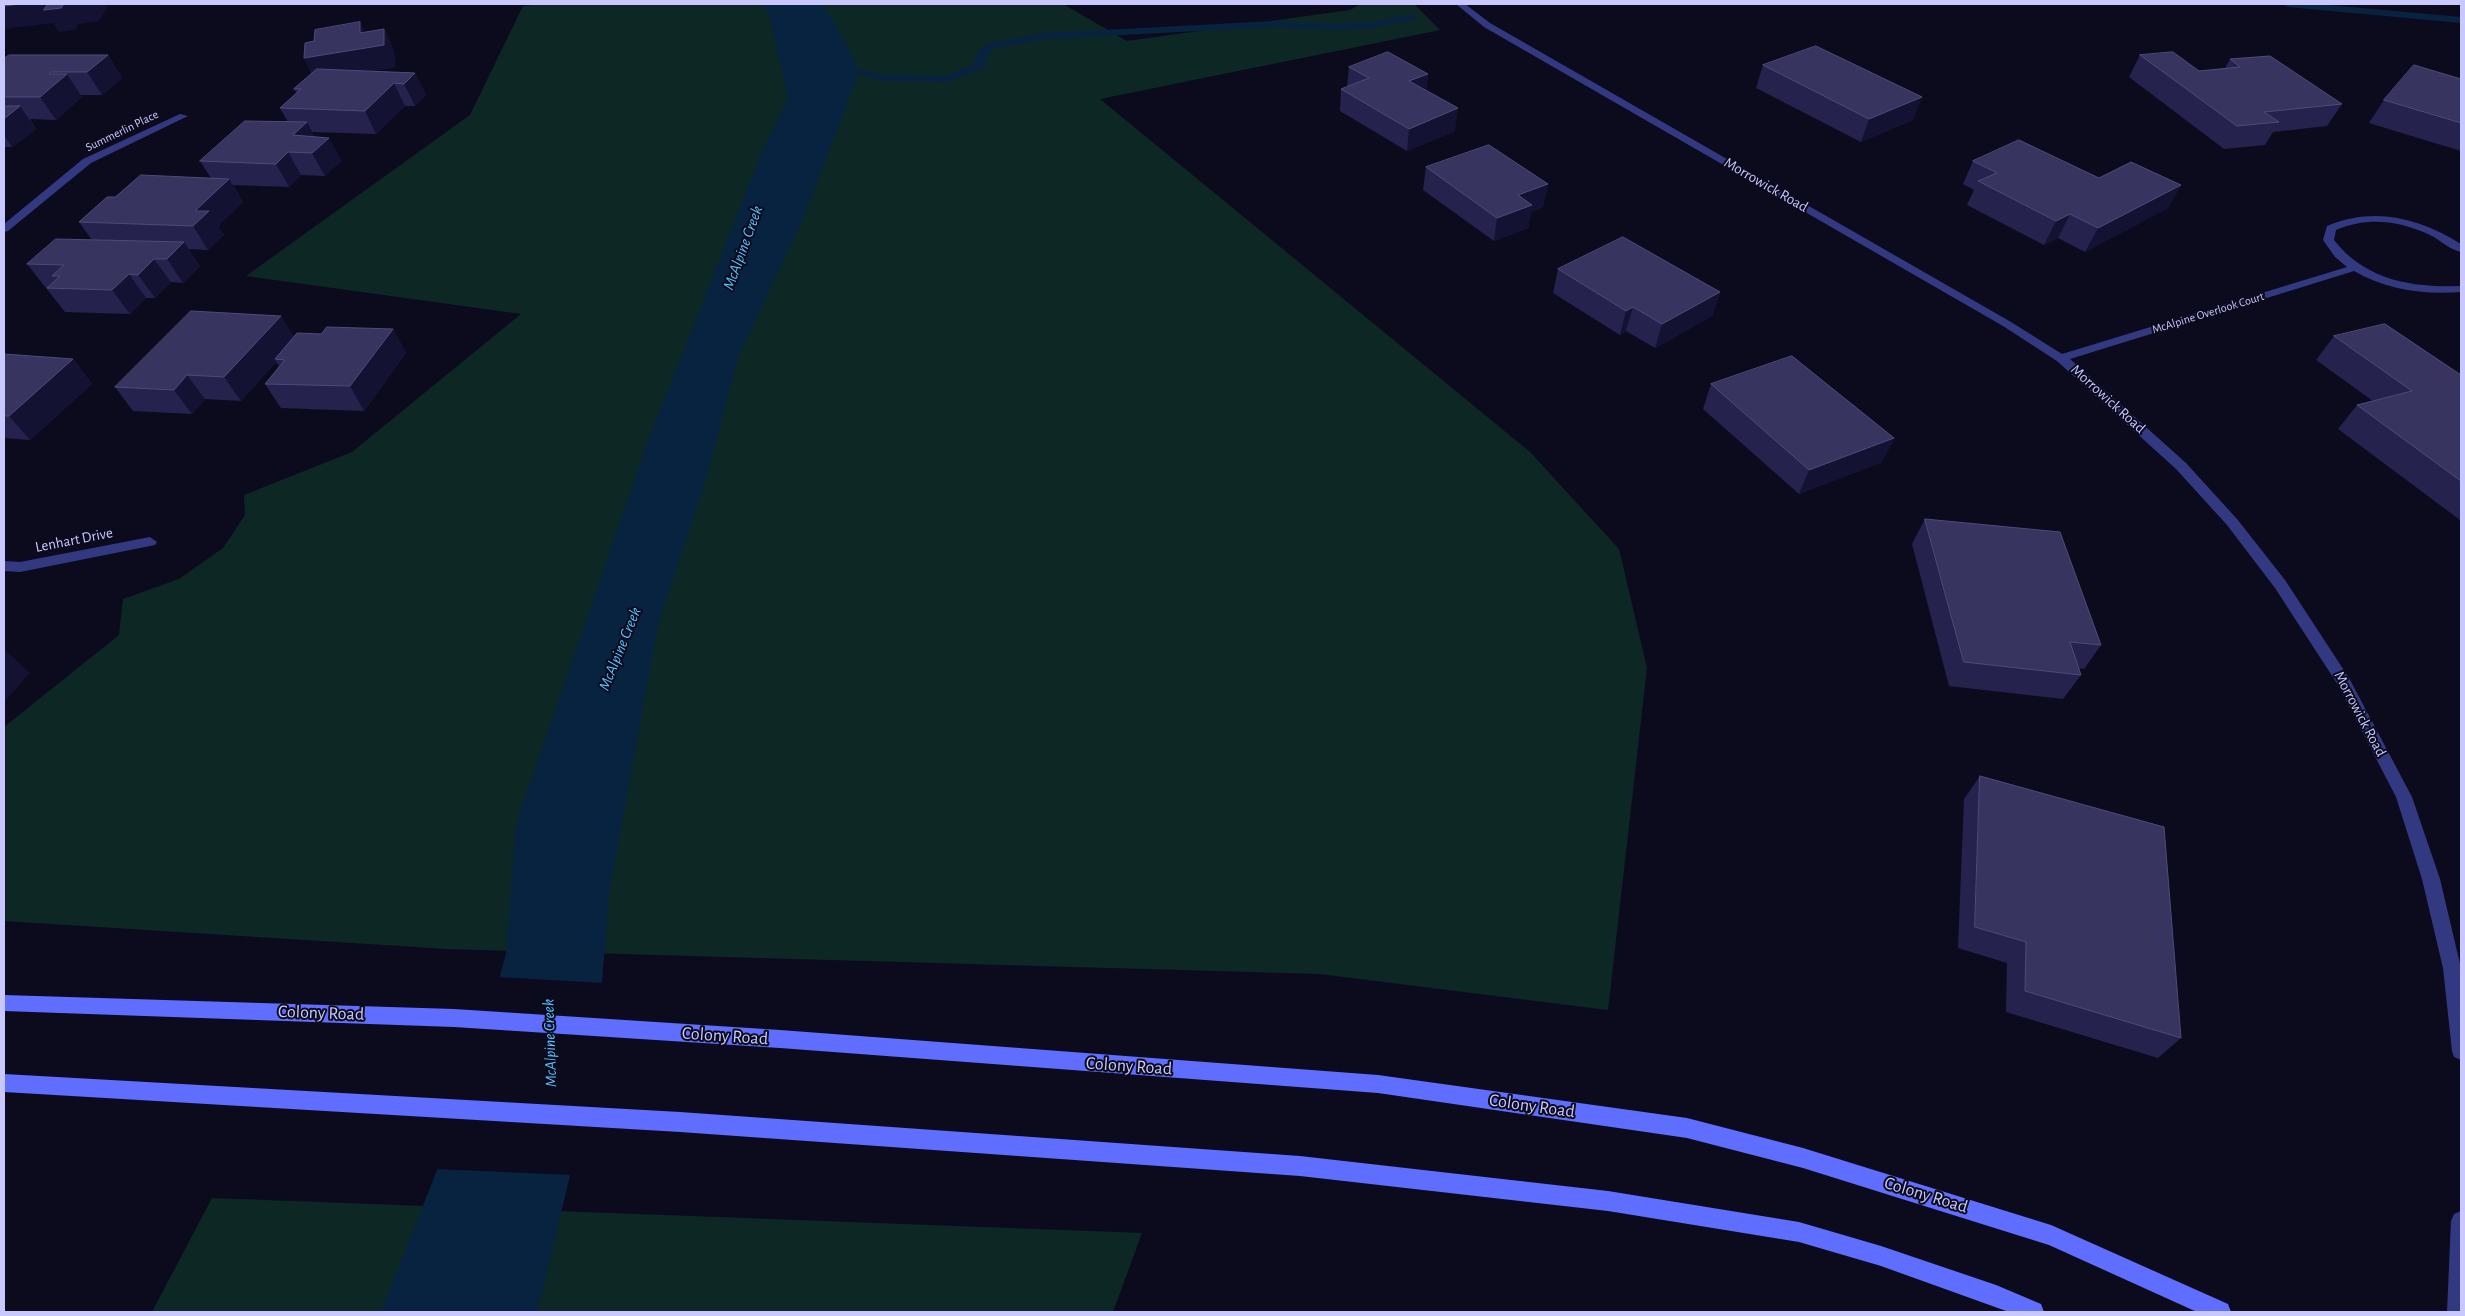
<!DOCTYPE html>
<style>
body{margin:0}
#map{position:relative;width:2465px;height:1316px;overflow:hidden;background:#0c0b1e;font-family:"Alegreya Sans",sans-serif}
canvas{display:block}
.frame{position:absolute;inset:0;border:5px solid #c8c8ff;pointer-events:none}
</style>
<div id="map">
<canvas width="2465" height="1316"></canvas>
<div class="frame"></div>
</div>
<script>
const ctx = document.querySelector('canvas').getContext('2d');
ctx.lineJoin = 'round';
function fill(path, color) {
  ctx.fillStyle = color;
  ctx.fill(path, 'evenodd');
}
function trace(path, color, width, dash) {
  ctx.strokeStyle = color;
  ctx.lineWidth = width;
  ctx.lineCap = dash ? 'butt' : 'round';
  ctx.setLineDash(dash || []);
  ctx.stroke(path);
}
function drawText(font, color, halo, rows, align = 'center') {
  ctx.font = font + ' "Alegreya Sans",sans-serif';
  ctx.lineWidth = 4;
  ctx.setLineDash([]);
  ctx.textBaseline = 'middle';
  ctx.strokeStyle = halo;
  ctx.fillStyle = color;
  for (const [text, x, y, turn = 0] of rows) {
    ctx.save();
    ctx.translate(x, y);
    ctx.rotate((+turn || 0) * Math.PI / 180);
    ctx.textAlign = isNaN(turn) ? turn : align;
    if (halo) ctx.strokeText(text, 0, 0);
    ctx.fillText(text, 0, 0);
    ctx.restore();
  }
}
fill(new Path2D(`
 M543 4H1063L1127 41 1350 10 1361 4H1414L1440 30 1100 99 1530 452 1619 549 1647 668 1608 1010 1320 974 447 949 4 921V727L119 635 123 599 179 579 223 548 245 515 244 495 352 452 521 314 246 276 470 115 523 6Z
 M212 1198 1142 1233 1113 1312H152Z`), '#0d2824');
fill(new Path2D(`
 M760 4H822L844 39 859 72 803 219 738 357 705 483 658 625 609 894 595 1071 540 1301 537 1312H381L473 1079 506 953 516 824 648 441 760 157 788 98 769 14Z`), '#082340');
fill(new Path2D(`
 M497 977 605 983 598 1071 573 1175 435 1169 471 1078Z`), '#0c0b1e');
fill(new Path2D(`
 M2283 4H2318L2461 17V23L2288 7Z
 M1412 14 1416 15V19L1373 28 1334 30 1274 27 1047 39 999 47 990 51 982 69 946 82 882 81 832 68 831 66 836 63 882 75 945 76 973 65 981 47 997 41 1047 33 1274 21 1334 24 1373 22Z`), '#082340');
fill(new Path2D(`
 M1456 4H1465L1490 23 2011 322 2062 354 2347 267 2335 257 2323 240 2327 226C2374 206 2420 218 2461 244V252C2451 250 2442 242 2434 237 2402 221 2369 216 2336 230L2334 240C2365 280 2412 288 2461 286V292C2424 295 2387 290 2354 271L2070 359 2186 463 2237 519 2285 580 2349 678 2412 797 2440 879 2461 968V1060L2454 1057 2452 1051 2443 968 2422 879 2396 797 2338 685 2275 588 2227 525 2176 469 2057 361 2003 326 1484 27Z
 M180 114 188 116 91 163 8 231 4 232V224L83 159Z
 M150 537 157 542 155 545 20 572 4 571V561L20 562Z
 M2461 1211V1312H2447L2451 1221 2454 1214Z`), '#333980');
fill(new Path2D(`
 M4 995 454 1009 780 1030 1378 1075 1687 1118 1803 1148 2051 1225 2228 1304 2231 1312H2197L2049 1245 1803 1168 1687 1138 1378 1093 780 1048 454 1027 4 1011Z
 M4 1074 680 1112 1300 1156 1608 1191 1799 1222 1881 1246 1996 1285 2041 1304 2044 1312H2009L1881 1266 1799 1242 1608 1211 1300 1176 680 1132 4 1092Z`), '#5f6eff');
fill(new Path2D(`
 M384 29 394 51 395 67 372 71 415 73 426 95 415 106H405L376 134 312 132 314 137 329 138 341 161 325 176 301 175 289 187 233 185 243 202 218 226 224 235 208 250 188 249 200 266 183 283 171 282 155 298H146L130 314 65 312 27 264 92 240 79 222 115 197 211 178 200 161 288 122 280 108 297 94 294 89 312 74 304 58 365 33Z
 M108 55 122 78 102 95H81L82 97 56 120 30 119 36 129 12 147H4V59Z
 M2140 55 2199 71 2225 68 2230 59 2342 104 2327 126 2273 132 2265 145 2224 149 2129 77Z
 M1763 65 1913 120 1861 142 1756 88Z
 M1349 67 1428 74 1426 91 1455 131 1407 151 1340 111 1341 89 1347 87Z
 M2461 79V151L2369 123 2384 100Z
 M1973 161 2099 178 2181 185 2168 208 2085 252 2058 238 2044 245 1967 205 1974 190 1963 184Z
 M1426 167 1548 184 1543 207 1531 212 1528 228 1494 241 1423 190Z
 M1558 269 1720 292 1712 316 1655 348 1626 331 1620 335 1553 293Z
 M393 329 406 353 364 411 281 408 265 384 279 366 276 362 241 401 205 399 192 414 133 411 115 387 294 336Z
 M2334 336 2461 375V520H2460L2338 429 2357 405 2373 401 2316 360Z
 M4 354 73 359 92 384 30 440 4 438Z
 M1711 384 1894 438 1882 462 1799 494 1703 409Z
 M1925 519 2101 645 2084 669 2079 668 2081 675 2063 699 1949 686 1912 544Z
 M1980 776 2181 1038 2158 1058 2006 1012 2007 963 1958 948 1964 799Z`), '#25224d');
fill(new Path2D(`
 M20 4H109L99 21 78 24 75 30 58 32 53 23 4 29V6Z
 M360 22 370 44 384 29 394 51 395 67 316 80 304 58 360 33Z
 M108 55 122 78 102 95 87 72Z
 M51 72 58 82 67 74 82 97 56 120 40 97 49 74Z
 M415 73 426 95 415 106 404 84Z
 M1428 74 1426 96 1409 81Z
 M394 83 405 106 376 134 365 111Z
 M1922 97 1913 120 1861 142 1869 119Z
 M20 106 36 129 12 147 4 135V119Z
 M1458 108 1455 131 1407 151 1409 129Z
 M307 122 319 145 293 135Z
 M329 138 341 161 325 176 312 153Z
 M288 152 301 175 289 187 276 164Z
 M229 179 243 202 218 226 224 235 208 250 193 226 195 211Z
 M1548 184 1543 207 1531 212 1528 228 1494 241 1497 218 1518 195Z
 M2181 185 2168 208 2085 252 2098 228Z
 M2070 214 2058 238 2044 245 2056 221Z
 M184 242 200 266 183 283 167 259Z
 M154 259 171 282 155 298 138 275Z
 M129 274 146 298 130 314 112 290Z
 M1720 292 1712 316 1655 348 1662 324Z
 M1633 307 1626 331 1620 335 1626 311Z
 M281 316 296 340 275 359 276 362 241 401 224 377Z
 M393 329 406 353 364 411 350 386Z
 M73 359 92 384 30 440 9 416Z
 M187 375 205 399 192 414 174 390Z
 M1894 438 1882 462 1799 494 1809 470Z
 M5 650 30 673 4 702V651Z`), '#141232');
const building = new Path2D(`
 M4 4H20L4 6Z
 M48 4H64L61 8 44 10Z
 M360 22V33L384 29V45L304 58 305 43 314 41 315 30Z
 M1816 46 1922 97 1869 119 1763 65Z
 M1388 52 1428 74 1409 81 1458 108 1409 129 1341 89 1369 78 1349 67Z
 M2173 52 2199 71 2240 67 2230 59 2270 56 2342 104 2264 112 2279 122 2237 126 2140 55Z
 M9 55H108L87 72H51L49 74H67L40 97H4V59Z
 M2414 65 2461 79V123L2384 100Z
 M317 69 415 73 404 84 394 83 365 111 280 108 301 89H294Z
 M4 106H20L4 119Z
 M245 121 307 122 293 135 329 138 312 153 288 152 276 164 200 161Z
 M2019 140 2099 178 2131 162 2181 185 2098 228 2070 214 2056 221 1978 181 1997 173 1973 161Z
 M1489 145 1548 184 1518 195 1532 205 1497 218 1426 167Z
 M141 175 229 179 195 211H209L193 226 79 222 107 197H115Z
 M1623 237 1720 292 1662 324 1633 307 1626 311 1558 269Z
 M56 239 184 242 167 259H154L138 275 129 274 112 290 47 288 60 276H52L64 265 27 264Z
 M191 311 281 316 224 377 187 375 174 390 115 387Z
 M2385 324 2461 375V481L2357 405 2412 391 2334 336Z
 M327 327 393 329 350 386 265 384 285 360 275 359 297 333 321 334Z
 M4 354 73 359 9 416H4Z
 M1792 356 1894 438 1809 470 1711 384Z
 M1925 519 2060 532 2101 645 2070 642 2081 675 1964 662Z
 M1980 776 2164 827 2181 1038 2025 991 2026 942 1975 927Z`);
fill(building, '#373460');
trace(building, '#4e4b79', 1);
drawText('12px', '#c8c8ff', '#0c0b1e', [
 ["Summerlin Place",122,131,-26],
 ["McAlpine Overlook Court",2208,313,-17]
]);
drawText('15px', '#c8c8ff', '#0c0b1e', [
 ["Morrowick Road",1766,185,30],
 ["Morrowick Road",2108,399,42],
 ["Lenhart Drive",74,540,-11],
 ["Morrowick Road",2360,714,62]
]);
drawText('italic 16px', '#56c5ff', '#0c0b1e', [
 ["McAlpine Creek",743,248,-70],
 ["McAlpine Creek",620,649,-68],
 ["McAlpine Creek",550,1043,-92]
]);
drawText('18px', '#c8c8ff', '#0c0b1e', [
 ["Colony Road",321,1013,2],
 ["Colony Road",725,1036,4],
 ["Colony Road",1129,1066,4],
 ["Colony Road",1532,1106,8],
 ["Colony Road",1926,1195,17]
]);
</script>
